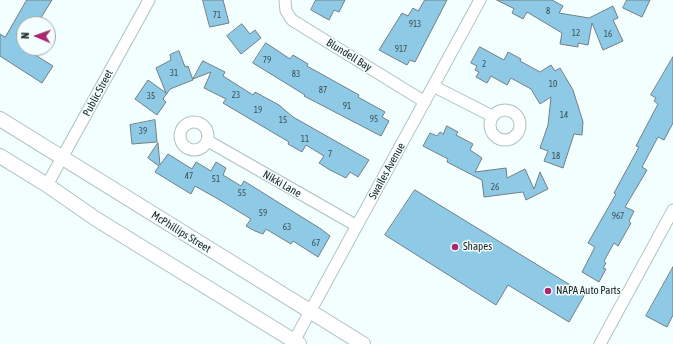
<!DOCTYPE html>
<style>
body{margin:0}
#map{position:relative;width:673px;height:344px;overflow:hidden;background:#f3fefe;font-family:"Asap Condensed",sans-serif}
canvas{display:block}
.north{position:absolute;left:16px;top:16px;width:40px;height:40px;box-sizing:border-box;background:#f3fefe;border:1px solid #9fa8a8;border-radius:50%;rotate:272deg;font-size:11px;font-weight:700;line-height:16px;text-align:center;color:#202727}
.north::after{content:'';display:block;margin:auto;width:14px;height:18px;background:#aa2772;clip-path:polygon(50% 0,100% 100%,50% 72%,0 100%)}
</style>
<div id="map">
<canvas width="673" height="344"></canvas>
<div class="north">N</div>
</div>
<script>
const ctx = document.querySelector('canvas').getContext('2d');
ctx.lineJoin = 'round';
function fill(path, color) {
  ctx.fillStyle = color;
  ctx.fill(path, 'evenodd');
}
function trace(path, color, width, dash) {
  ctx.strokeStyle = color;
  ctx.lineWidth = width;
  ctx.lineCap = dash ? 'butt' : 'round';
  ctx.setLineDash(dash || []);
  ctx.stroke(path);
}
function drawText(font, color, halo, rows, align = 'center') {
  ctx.font = font + ' "Asap Condensed",sans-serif';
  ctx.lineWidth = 3;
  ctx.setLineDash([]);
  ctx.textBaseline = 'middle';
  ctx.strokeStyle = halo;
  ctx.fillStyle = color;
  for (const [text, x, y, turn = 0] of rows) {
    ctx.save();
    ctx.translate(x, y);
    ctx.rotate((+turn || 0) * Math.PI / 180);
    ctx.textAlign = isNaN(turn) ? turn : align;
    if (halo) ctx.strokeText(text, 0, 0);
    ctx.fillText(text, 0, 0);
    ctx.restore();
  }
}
const building = new Path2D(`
 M27 0H52L37 24H24V48L53 66 42 83 0 56V34L5 37Z
 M203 0H223L229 23 210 27Z
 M316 0H345L339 12 334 10 329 20 311 10Z
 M425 0H447L415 62 410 60 407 65 379 50 402 13 408 16 413 8 418 11Z
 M497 0H552L563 6 559 13 589 18 613 6 618 18 613 20 623 41 603 50 592 23 588 45 578 43V47L560 44 562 33 527 12 523 19 512 13 514 9Z
 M627 0H650L642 17 623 8Z
 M242 24 250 34 255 30 261 38 241 54 227 36Z
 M266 43 290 59 293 55 308 64 307 66 359 95 358 97 385 112 382 117 389 121 381 136 304 96 305 95 253 63Z
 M480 47 504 60 508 52 521 59 520 61 540 72 551 65 555 71 560 68 573 90 583 122 582 135 574 134 563 168 544 161 548 151 540 148 548 125 551 97 540 104 531 89 511 78 507 85 491 76 487 83 476 77 479 72 475 70 477 66 471 63Z
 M179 51 185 67 188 66 193 80 170 89 163 99 166 102 157 115 135 99 148 80 166 93 156 68 171 60 170 55Z
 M673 57V123L664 140 658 137 642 167 647 170 625 207 634 211 629 221 631 223 618 246 614 243 604 261 606 263 603 268 606 269 599 282 582 272 595 247 588 243 616 194 614 193 639 147 636 146 658 104 654 101 656 98 651 95Z
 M203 61 225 72 223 76 253 95 255 92 279 105 293 117 369 160 358 177 350 172 346 178 330 170 319 163 324 156 306 145 302 152 288 144 289 142 223 103 226 99 204 88 211 72 193 79Z
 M155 120 157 142 132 144 130 125Z
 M447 126 458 132 456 135 473 144 470 150 482 158 475 172 506 168 507 178 525 169 534 189 540 172 548 189 526 200 523 192 484 197 482 180 447 162 448 159 423 146 430 133 437 136 440 132 443 134Z
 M158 143 160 165 168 154 192 169 196 162 211 171 216 162 226 168 223 175 241 186 244 181 321 229 330 236 318 257 293 241 291 244 266 229 263 234 255 231 246 226 251 219 218 199 195 186 191 194 155 172 159 166 148 158Z
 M415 190 585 294 569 322 508 285 496 305 385 235Z
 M673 267V315L667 327 646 316Z`);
fill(building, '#8ecae5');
trace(building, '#717f86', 1);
const minor = new Path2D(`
 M285 0 286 11 292 20 425 102
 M433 86 492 116
 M490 125a15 15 0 1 1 30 0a15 15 0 1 1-30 0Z
 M180 136a14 14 0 1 1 28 0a14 14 0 1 1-28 0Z
 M208 141 357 226
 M47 185 149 0
 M294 341 480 0
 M600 344 673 210`);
const major = new Path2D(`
 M0 119 363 344
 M0 156 47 185 96 219 299 344`);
trace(minor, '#aec0c0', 13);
trace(major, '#aec0c0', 16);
trace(minor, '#fff', 11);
trace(major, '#fff', 14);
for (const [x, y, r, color] of [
 [455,247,4,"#aa2772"],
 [548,291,4,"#aa2772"]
]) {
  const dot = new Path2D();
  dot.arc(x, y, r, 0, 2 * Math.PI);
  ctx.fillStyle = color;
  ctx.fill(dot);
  trace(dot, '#f3fefe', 1.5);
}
drawText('9px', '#3c5056', null, [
 ["8",548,11],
 ["71",217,15],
 ["913",415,24],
 ["12",576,33],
 ["16",608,34],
 ["917",401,49],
 ["79",267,60],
 ["2",484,64],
 ["31",174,73],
 ["83",296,74],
 ["10",553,84],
 ["87",323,90],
 ["23",236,95],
 ["35",151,96],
 ["91",347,106],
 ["19",258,110],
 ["14",564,115],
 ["95",374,119],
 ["15",283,120],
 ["39",143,131],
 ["11",305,139],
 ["7",330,154],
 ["18",556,156],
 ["47",189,176],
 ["51",216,179],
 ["26",495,187],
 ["55",242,193],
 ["59",263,213],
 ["967",618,216],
 ["63",287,227],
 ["67",316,243]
]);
drawText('11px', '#202727', '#f3fefe', [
 ["Blundell Bay",349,55,32],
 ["Public Street",98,93,-62],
 ["Swailes Avenue",387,171,-61],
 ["Nikki Lane",282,184,30],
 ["McPhillips Street",181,232,32]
]);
drawText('11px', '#202727', '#f3fefe', [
 ["Shapes",463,247],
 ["NAPA Auto Parts",556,291]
], 'left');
</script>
